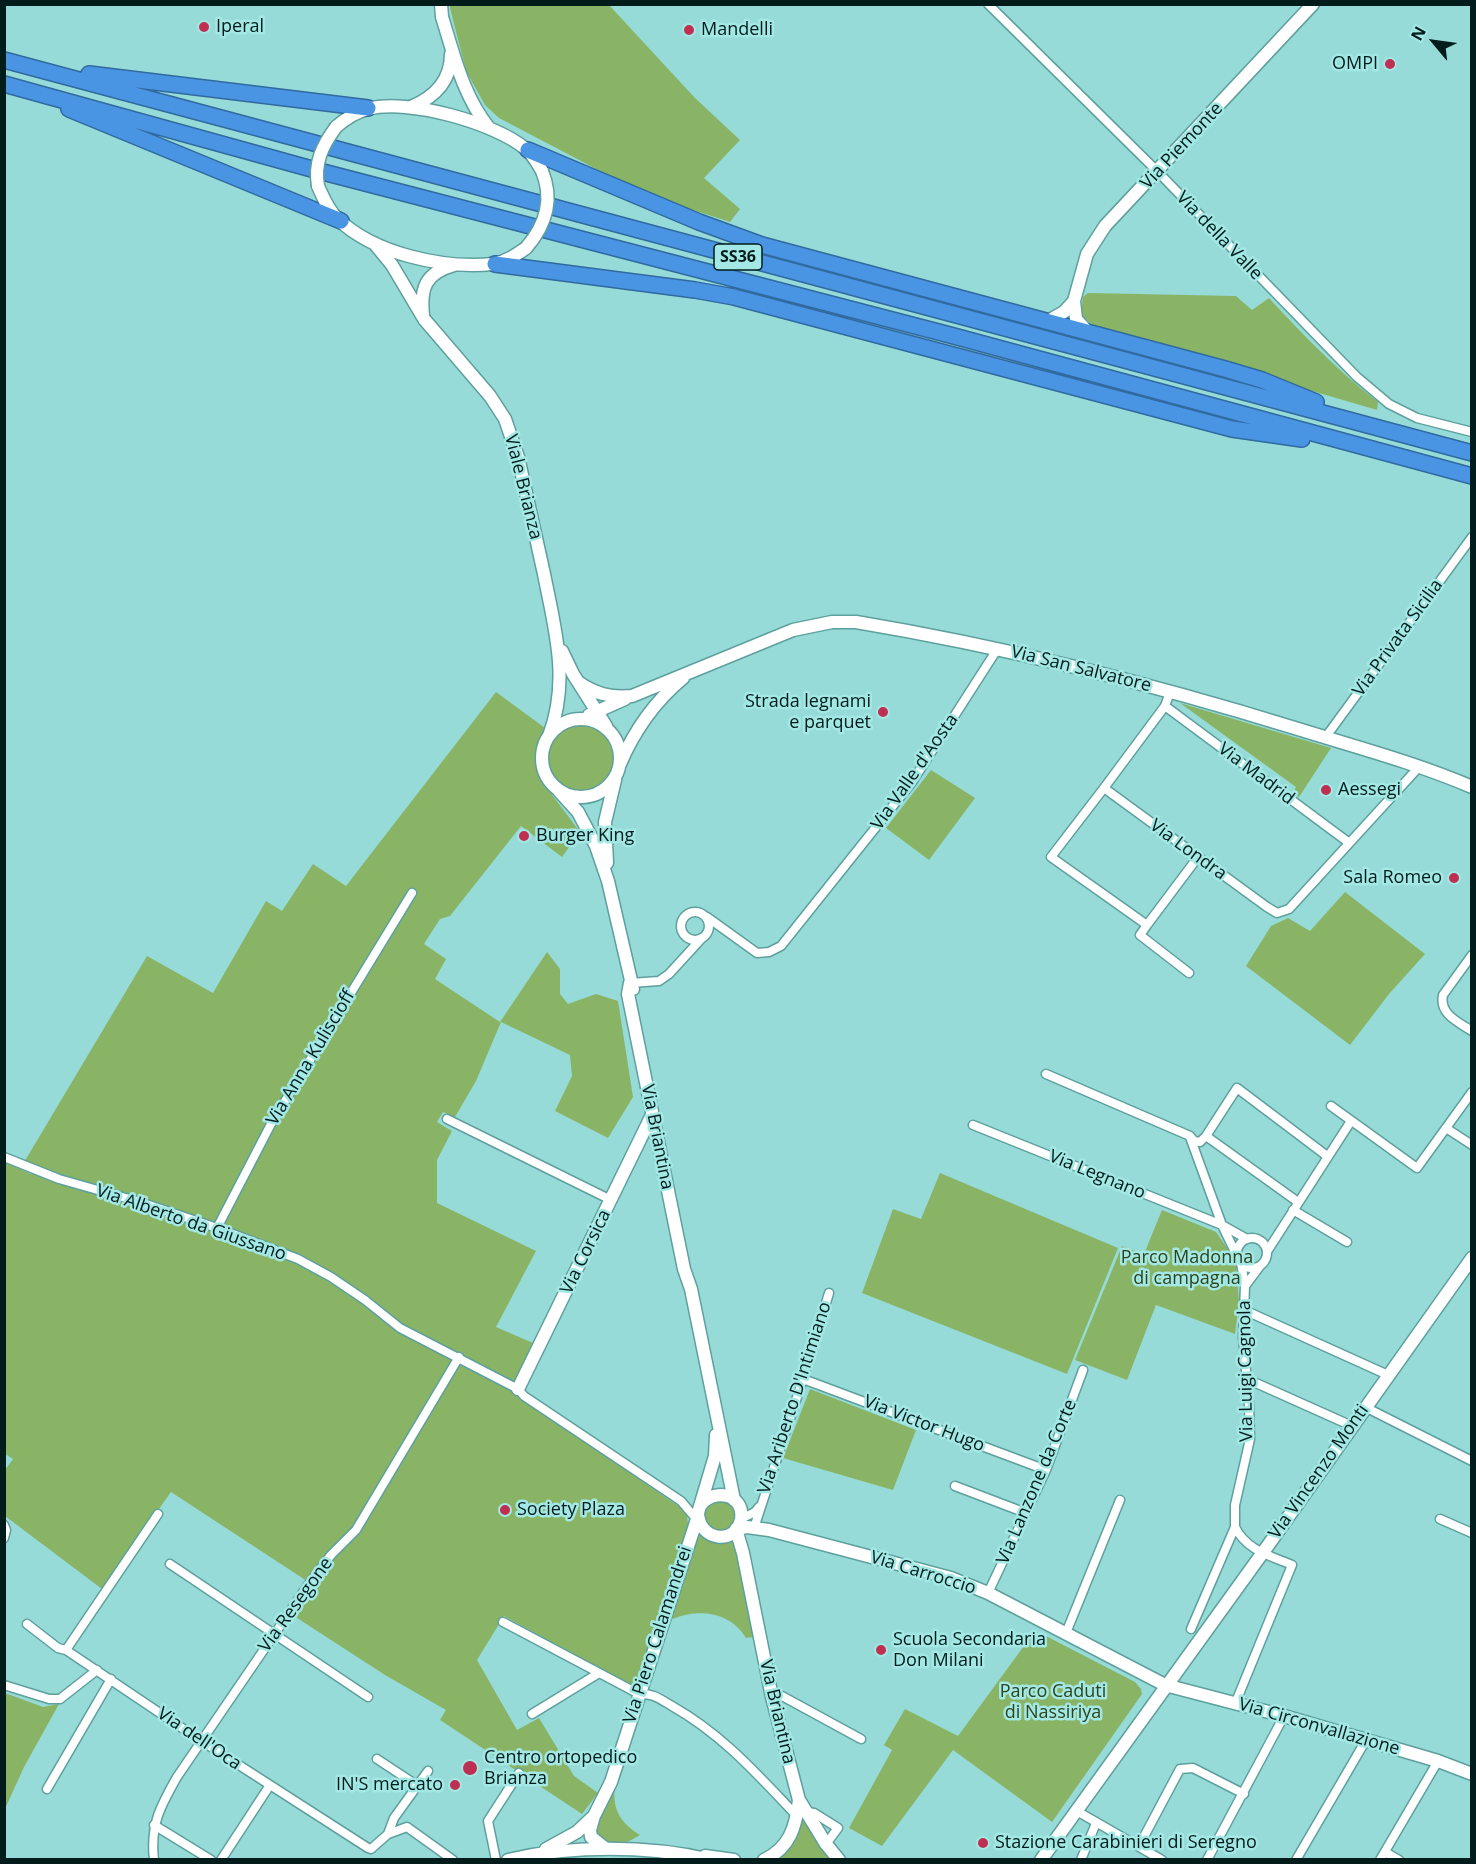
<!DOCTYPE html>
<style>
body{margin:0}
#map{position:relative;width:1476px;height:1864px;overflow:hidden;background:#97dbd8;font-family:"Open Sans",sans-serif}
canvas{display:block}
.frame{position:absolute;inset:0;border:6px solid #011c1b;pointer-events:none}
.north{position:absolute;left:1404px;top:12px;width:60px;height:60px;-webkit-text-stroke:4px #a3e8e5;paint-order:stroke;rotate:299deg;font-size:16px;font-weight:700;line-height:24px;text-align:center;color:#011c1b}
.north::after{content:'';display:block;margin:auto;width:21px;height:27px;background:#011c1b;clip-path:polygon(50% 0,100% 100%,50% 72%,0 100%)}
</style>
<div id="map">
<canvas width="1476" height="1864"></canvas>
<div class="frame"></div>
<div class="north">N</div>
</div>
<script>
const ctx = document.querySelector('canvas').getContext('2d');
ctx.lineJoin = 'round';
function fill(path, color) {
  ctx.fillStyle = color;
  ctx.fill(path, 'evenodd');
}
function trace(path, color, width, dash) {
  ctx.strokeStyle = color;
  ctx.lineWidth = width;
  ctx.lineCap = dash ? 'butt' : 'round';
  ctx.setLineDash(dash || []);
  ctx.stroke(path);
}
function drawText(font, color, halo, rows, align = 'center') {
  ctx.font = font + ' "Open Sans",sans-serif';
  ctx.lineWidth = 5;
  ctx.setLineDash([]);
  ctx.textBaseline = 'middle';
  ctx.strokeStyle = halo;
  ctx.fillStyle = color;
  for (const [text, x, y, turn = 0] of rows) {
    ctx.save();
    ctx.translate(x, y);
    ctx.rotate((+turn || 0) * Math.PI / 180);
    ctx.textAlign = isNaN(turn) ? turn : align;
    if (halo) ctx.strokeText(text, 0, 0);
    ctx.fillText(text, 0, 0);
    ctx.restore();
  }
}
fill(new Path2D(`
 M449 4 609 5 695 98 740 140 704 178 740 209 730 222 644 194 499 118 485 105 466 71Z
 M1088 293 1236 296 1252 310 1269 298C1303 335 1338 371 1378 402L1377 410 1101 329 1091 324 1081 314 1083 297Z
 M496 692 545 728 537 755 541 780 580 832 562 857 521 826 450 916 440 919 424 944 446 959 435 979 500 1022 547 952 560 969V994L568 1004 596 994 618 1001 633 1097 608 1138 555 1111 572 1076 570 1055 501 1022 476 1081 455 1117 443 1112 437 1122 452 1131 437 1160V1203L536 1251 496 1327 533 1343 513 1384 517 1396 683 1509 687 1516 688 1524 637 1681 633 1684H628L504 1616 477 1660 517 1730 539 1718 574 1776 598 1793 582 1814 440 1720 446 1710 385 1675 294 1616 313 1585 171 1492 102 1589 5 1516V1470L13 1459 4 1453V1162L31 1174 34 1169 23 1164 147 956 213 993 266 901 282 911 313 864 346 886Z
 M1180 703 1331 748 1299 797 1292 794 1296 787Z
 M548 758a33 33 0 1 1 66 0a33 33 0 1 1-66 0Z
 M931 770 975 798 929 860 886 828Z
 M1345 892 1425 954 1389 994 1350 1045 1246 966 1271 926 1288 918 1310 931Z
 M940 1173 1118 1248 1067 1374 862 1293 893 1209 921 1219Z
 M1162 1210 1216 1232 1230 1252 1236 1265 1239 1302 1235 1334 1156 1305 1127 1380 1075 1360 1122 1246 1144 1254Z
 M810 1389 916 1430 893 1490 783 1458Z
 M703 1516a16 16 0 1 1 32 0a16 16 0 1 1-32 0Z
 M698 1532C713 1544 717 1543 735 1537L753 1637 746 1638C731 1612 698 1608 673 1619L670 1617Z
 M1032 1635 1038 1638 1044 1635 1135 1682 1141 1689 1142 1694 1052 1822 953 1750 882 1846 849 1828 892 1750 884 1745 905 1709 958 1736Z
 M5 1693 43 1707 59 1704 24 1767 5 1809Z
 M615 1787C612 1810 621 1823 640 1835 621 1847 603 1853 594 1827Z
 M802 1815 835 1860H774C790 1846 798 1835 802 1815Z`), '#89b466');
const street = new Path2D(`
 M988 4 1158 172 1357 377 1389 404 1417 418 1472 432
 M1170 692 1165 706 1104 788 1267 907 1277 913 1289 909 1418 768
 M1165 706 1348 842
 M1325 738 1472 537
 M1104 788 1051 857 1147 925 1198 857
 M681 926a14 14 0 1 1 28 0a14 14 0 1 1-28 0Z
 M707 917 757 953 769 952 781 946 912 782 998 648
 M1147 925 1140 935 1189 973
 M1472 955 1443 995C1439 1014 1458 1022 1472 1031
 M630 983 659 981 669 974 702 938
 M1046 1074 1190 1136 1194 1141 1200 1142 1206 1136 1237 1088 1327 1156
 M1331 1106 1417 1168 1472 1092
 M447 1119 611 1200
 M973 1125 1222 1225 1247 1239
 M1446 1128 1472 1145
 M1206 1136 1298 1202
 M1190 1137 1222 1225 1237 1256
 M4 1157 59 1179 140 1202 217 1228 298 1259 331 1277 365 1300 400 1328 518 1389 524 1396 681 1501 698 1521
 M1293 1210 1347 1242
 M217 1228 271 1124 412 893
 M1237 1253a15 15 0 1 1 30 0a15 15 0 1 1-30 0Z
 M1268 1250 1351 1121
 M1245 1286 1260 1266
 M1244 1310 1388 1375
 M803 1379 1046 1470
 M1247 1379 1352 1426
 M1365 1407 1472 1461
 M955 1486 1026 1513
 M158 1514 66 1650 200 1740 368 1848 371 1849 388 1834 394 1818 428 1771
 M747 1516 755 1512 759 1507
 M1440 1519 1472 1533
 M4 1525 6 1530 4 1538
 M1235 1527C1246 1550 1271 1556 1292 1565L1235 1704
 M754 1528 803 1379 829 1293
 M170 1564 368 1697
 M988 1593 1046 1470 1083 1370
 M503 1622 639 1694C653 1693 660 1699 672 1706 723 1735 757 1774 797 1816
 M27 1624 58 1648 66 1650
 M1191 1629 1235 1527V1505L1250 1439 1249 1405 1243 1337 1245 1286 1241 1263
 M1066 1633 1120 1500
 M4 1685 49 1699H60L97 1670
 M772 1697 782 1696 861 1739
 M532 1714 599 1673
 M377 1759 418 1786
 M47 1789 111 1679
 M1075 1810 1162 1860
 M807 1812 814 1813 838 1828 826 1844
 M154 1825 211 1860
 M388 1834 407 1827 453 1860
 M1139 1846 1180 1769 1193 1768 1244 1794
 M1385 1852 1399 1860
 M154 1860C150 1825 160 1807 177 1777L308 1585 331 1555 356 1530 459 1357
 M221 1860 270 1785
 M496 1860 488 1821 519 1773
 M1081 1860 1096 1823
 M1207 1860 1284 1716
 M1296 1860 1366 1740
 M1380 1860 1438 1761`);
const secondary = new Path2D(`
 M441 4 442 17C454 55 463 96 489 128
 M411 107C435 97 451 81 451 54
 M336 127C345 119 356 112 368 109 408 98 495 123 526 149 533 155 538 164 542 171
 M318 186C323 197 328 210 337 218 373 254 444 269 493 264 506 262 516 255 526 248
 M374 243 392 265 424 319 490 396 505 419 518 457C527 496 535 535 544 574 555 630 570 680 549 736
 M423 315C420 287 426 273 454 265
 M1048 321 1064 312 1074 301
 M1087 331 1076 319 1074 301 1087 254 1105 226 1313 4
 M562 651 573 674 606 726
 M578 682C595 694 611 698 632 696L793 630 832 622H856C1006 647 1153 684 1298 729 1356 747 1416 763 1472 787
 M589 715 625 699
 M542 758a39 39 0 1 1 78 0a39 39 0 1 1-78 0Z
 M620 764C635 729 654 702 683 678
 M559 791 578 812 596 846 608 881 633 989
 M607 863 605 822 615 780
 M630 983 628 994 684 1269 691 1289 734 1500
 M518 1389 652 1115
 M700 1506C713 1487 745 1494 741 1519 736 1546 699 1541 698 1513L715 1456 716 1435
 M736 1529 747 1527 769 1530 951 1578 988 1593 1165 1685 1284 1716 1438 1761 1472 1774
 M736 1529 743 1553 772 1697 799 1800 826 1844 839 1860
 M546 1849 577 1832 593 1817
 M606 1849 591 1837 590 1830 594 1816 611 1782 698 1516
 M705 1856 734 1860
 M508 1860C571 1845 648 1845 711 1860
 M764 1860C790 1848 796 1826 799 1800
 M1041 1860 1269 1544 1472 1258`);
const highway = new Path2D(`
 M4 60 1472 453
 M89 74 368 108
 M4 84 319 171 950 335 1472 476
 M69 109 341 221
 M528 150 699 222 762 245 1225 369 1262 380 1316 402
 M495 264 695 290 734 297 1232 429 1302 439`);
trace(street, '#5da09d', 11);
trace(secondary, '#5da09d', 15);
trace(highway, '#306a9e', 18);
trace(street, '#fff', 8);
trace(secondary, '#fff', 12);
trace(highway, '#4a94e4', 15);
const secondaryBridge = new Path2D(`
 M318 186C314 163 322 146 336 127
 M526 248C546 225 554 200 542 171`);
trace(secondaryBridge, '#5da09d', 15, []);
trace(secondaryBridge, '#fff', 12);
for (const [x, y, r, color] of [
 [204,27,6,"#bf2f51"],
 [689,30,6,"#bf2f51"],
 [1390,64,6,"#bf2f51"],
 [883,712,6,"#bf2f51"],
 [1326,790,6,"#bf2f51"],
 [524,836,6,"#bf2f51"],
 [1454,878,6,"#bf2f51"],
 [505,1510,6,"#bf2f51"],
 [881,1650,6,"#bf2f51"],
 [470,1768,8,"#bf2f51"],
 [455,1785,6,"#bf2f51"],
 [983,1843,6,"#bf2f51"]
]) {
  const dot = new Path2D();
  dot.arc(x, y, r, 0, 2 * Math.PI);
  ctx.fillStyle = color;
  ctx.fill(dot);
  trace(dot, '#a3e8e5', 2);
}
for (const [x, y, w] of [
 [738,257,48]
]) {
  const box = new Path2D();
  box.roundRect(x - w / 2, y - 13, w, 26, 4.5);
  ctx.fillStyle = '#a3e8e5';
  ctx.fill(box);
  trace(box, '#011c1b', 1.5);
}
drawText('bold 16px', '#011c1b', null, [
 ["SS36",738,257]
]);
drawText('18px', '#011c1b', '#a3e8e5', [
 ["Iperal",216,27],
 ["Mandelli",701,30],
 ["OMPI",1378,64,"right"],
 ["Strada legnami",871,702,"right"],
 ["e parquet",871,723,"right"],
 ["Aessegi",1338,790],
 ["Burger King",536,836],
 ["Sala Romeo",1442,878,"right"],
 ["Society Plaza",517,1510],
 ["Scuola Secondaria",893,1640],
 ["Don Milani",893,1661],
 ["Centro ortopedico",484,1758],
 ["Brianza",484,1779],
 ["IN'S mercato",443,1785,"right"],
 ["Stazione Carabinieri di Seregno",995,1843]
], 'left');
drawText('18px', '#011c1b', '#a3e8e5', [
 ["Via Piemonte",1182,146,-47],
 ["Via della Valle",1219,236,46],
 ["Viale Brianza",523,487,76],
 ["Via Privata Sicilia",1398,638,-54],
 ["Via San Salvatore",1081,669,14],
 ["Via Valle d'Aosta",915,772,-55],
 ["Via Madrid",1256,774,37],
 ["Via Londra",1188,850,36],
 ["Via Anna Kuliscioff",311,1058,-59],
 ["Via Briantina",657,1137,79],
 ["Via Legnano",1097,1175,22],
 ["Via Alberto da Giussano",191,1223,19],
 ["Via Corsica",586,1252,-64],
 ["Via Luigi Cagnola",1246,1371,-91],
 ["Via Ariberto D'Intimiano",795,1398,-72],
 ["Via Victor Hugo",924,1424,21],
 ["Via Vincenzo Monti",1319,1472,-55],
 ["Via Lanzone da Corte",1037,1482,-67],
 ["Via Carroccio",923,1573,17],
 ["Via Resegone",296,1605,-54],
 ["Via Piero Calamandrei",658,1635,-72],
 ["Via Briantina",777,1712,77],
 ["Via Circonvallazione",1319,1727,16],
 ["Via dell'Oca",199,1739,34]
]);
drawText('18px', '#2d4319', '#a3e8e5', [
 ["Parco Madonna",1187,1258],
 ["di campagna",1187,1279],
 ["Parco Caduti",1053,1692],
 ["di Nassiriya",1053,1713]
]);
</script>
